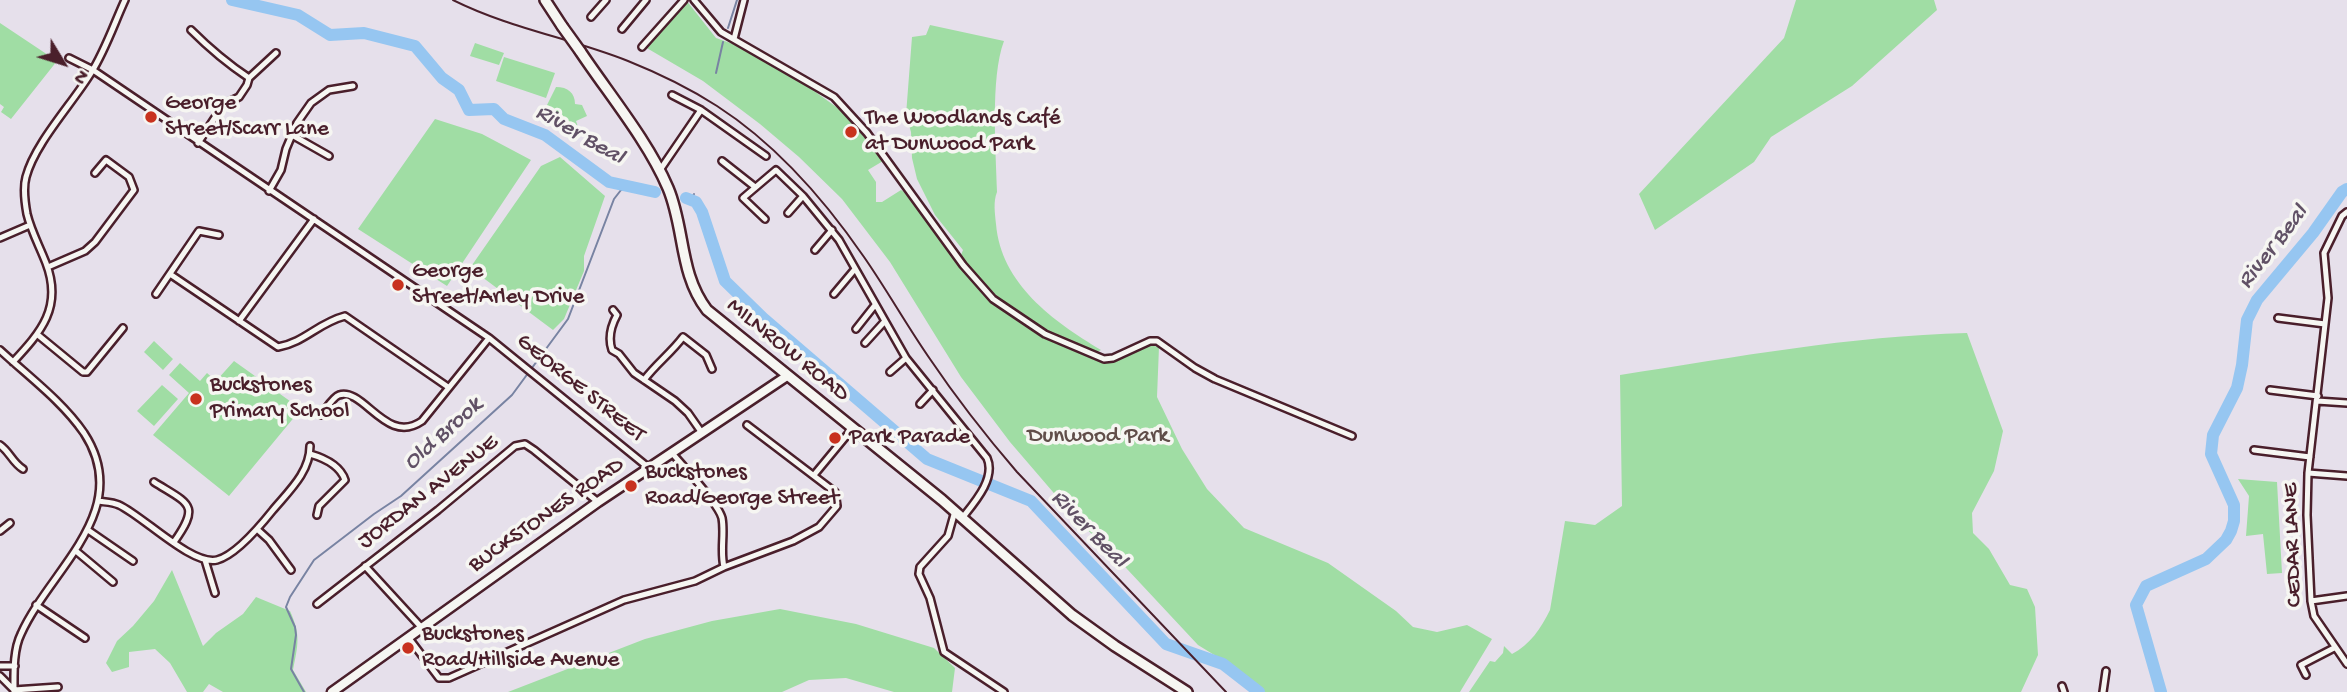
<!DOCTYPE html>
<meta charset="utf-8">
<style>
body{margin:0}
#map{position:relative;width:2347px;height:692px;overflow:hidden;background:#e6e0eb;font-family:"Gochi Hand",sans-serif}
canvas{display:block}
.north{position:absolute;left:28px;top:28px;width:70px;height:70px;-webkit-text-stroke:5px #f6f6f2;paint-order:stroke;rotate:128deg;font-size:19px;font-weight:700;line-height:28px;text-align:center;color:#4a1f2b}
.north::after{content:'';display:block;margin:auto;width:24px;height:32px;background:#4a1f2b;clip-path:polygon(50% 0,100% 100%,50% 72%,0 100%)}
</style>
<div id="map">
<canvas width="2347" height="692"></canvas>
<div class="north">N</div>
</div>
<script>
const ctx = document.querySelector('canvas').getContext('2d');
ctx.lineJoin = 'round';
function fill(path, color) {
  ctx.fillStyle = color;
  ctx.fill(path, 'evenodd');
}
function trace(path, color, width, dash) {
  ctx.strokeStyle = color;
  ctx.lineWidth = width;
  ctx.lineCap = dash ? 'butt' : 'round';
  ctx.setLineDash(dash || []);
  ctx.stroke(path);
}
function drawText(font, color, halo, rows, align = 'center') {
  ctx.font = font + ' "Gochi Hand",sans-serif';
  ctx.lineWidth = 7;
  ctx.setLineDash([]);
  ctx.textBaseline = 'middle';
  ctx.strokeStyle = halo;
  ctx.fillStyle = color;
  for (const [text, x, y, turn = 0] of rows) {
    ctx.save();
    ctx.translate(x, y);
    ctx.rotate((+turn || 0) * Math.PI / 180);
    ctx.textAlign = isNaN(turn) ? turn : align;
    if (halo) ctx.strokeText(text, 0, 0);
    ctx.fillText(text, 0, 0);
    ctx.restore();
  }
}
fill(new Path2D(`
 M686 0 716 38 733 44 803 83 846 114 883 161 868 170 876 182V202H882L901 190 906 193C932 227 962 276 994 303 1025 330 1065 347 1102 362L1109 363 1149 345 1159 347 1157 397 1182 449 1207 489 1244 528 1328 563 1396 611 1413 627 1437 632 1467 625 1492 639 1460 692H1264L1242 672 1198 645 1113 554 1077 520 1010 442 961 377 890 262 842 199 799 157 760 124 703 81 645 47Z
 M1796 0H1934L1937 10 1852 86 1771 137 1754 162 1655 230 1639 194 1784 38Z
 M0 23 57 61 11 119 1 112 4 107 0 104Z
 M930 25 1004 41C990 78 996 151 997 192 993 202 995 213 996 224 1001 284 1053 321 1101 350L1095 353C1043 330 993 305 961 255L963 250 935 215 917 179 912 158 911 132 906 115 912 37 926 35Z
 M475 43 504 53 499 65 470 56Z
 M504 57 555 73 546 98 496 81Z
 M556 87C568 87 575 93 575 104L582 105 587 116 576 121 579 130 567 135 553 126 544 111Z
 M435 119 482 134 531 160 447 286 358 229Z
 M560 157 605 196 584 256V271L564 319 553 330 470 268 541 166Z
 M1967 333 2003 431 1994 471 1972 513 1973 533 1989 549 2010 585 2027 589 2035 607 2038 655 2021 692H1469L1490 661 1495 662 1503 653 1504 646 1512 654C1530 645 1541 628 1550 610L1565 521 1595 525 1622 506 1620 375C1736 357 1850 336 1967 333Z
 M154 341 173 359 163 370 144 352Z
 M234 361 301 409 229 496 153 435 189 393 169 375 180 363 200 381 207 373 216 381Z
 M162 385 178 399 154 426 137 411Z
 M2238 479 2277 482 2282 573 2267 574 2263 534 2246 536 2249 496Z
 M172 570 203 646 216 633 243 614 256 597 290 611C301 635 298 645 293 670L306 692H223L209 684 203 692H187L170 663 155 649 129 652V667L112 672 106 663 117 641 133 626 154 601Z
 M780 609 856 624 934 648 955 668 952 692H894L846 678 809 680 782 692H508L645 639 712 621Z`), '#a0dda4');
trace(new Path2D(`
 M728 28 737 0
 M716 73 723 42
 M691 199 694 194
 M304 692 291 669 296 635 295 627 286 607 290 597 314 560 374 514 401 496 512 395 568 319 614 199 621 190 635 187`), '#7883a2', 2);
trace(new Path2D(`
 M232 0 298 15 330 35 364 33 415 46 442 78 459 90 469 110 494 109 504 119 545 135 609 182 655 192
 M686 198 696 202 702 212 725 281 763 318 927 459 1031 501 1166 644 1223 664 1259 692
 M2161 692 2136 605 2146 586 2206 559 2226 540 2231 531 2234 521V505L2211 454 2213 435 2237 388 2242 365 2247 320 2257 300 2313 233 2342 192 2347 189`), '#96c6f1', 12);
const street = new Path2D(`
 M694 0 721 32 834 97 867 133 963 265 993 299 1045 334 1104 359 1113 358 1150 341H1157L1195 368 1215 379 1352 436
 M591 17 606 0
 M622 29 646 0
 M191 30C209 48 228 64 249 78
 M734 39 744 0
 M642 47 684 0
 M69 58 93 70 489 338 649 468
 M672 95 701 110 766 156
 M292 135 329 156
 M198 143 224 104 239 97 247 85 249 78 276 53
 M722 161 755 187
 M660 170 701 110
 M269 191 281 170 286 149 297 123 311 103 329 90 353 86
 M2347 212 2342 216 2324 253 2328 298 2308 473 2307 515 2311 601 2314 616 2347 664
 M788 213 803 196
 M765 219 743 198 776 170 803 196 839 240 906 358 987 458C996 478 975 502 963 517
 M0 238 30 225
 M815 250 832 230
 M48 267 85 251 95 242 134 190 129 177 106 160 95 173
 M170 274 278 347C305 342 318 323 345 316L448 387
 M156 294 199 231 219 235
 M834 294 855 269
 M613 310 617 315C611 326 608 338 612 350L619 354 634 373 675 401 688 413 702 433
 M2278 318 2325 324
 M239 321 314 219
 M856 329 875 305
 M38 335 83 372H87L123 328
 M865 343 885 321
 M0 350C28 376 62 401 84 433 135 511 50 569 21 634 13 650 14 674 14 692
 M13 362C41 332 63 307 46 263 40 247 31 231 27 214 25 203 23 188 26 177 35 143 72 104 91 73 105 51 114 24 125 0
 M890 372 906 358
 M644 380C656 364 671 353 683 337L706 355 712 369
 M2270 390 2318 396
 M2317 401 2347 403
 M920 404 933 390
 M321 415C326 409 333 397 339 395 364 387 386 446 422 421L489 338
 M0 445C10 452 12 462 23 469
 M2254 450 2310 457
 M672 453C683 466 718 503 722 518 725 534 720 550 724 567
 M310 454C324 458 340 465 345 480L319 506 317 515
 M2308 473 2347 476
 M814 475 852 429
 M154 482C189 504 201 504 174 542
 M98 501C105 502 113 502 119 505 143 516 192 566 217 560 236 555 261 525 273 510 289 491 310 472 310 446
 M955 511 948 536 920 567 919 574 930 598 944 652 1004 692
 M88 530 133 561
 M258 530 269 540 291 570
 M0 531 10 523
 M76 551 113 582
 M205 560 215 593
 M365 566 421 627
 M2311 601 2347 596
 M317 604 438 510 515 446 525 444 534 450 598 502
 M36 605 85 638
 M408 637 439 678H449L624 600 695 581 724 567 793 541 819 527 837 506 835 492 747 425
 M0 666H15
 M2306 675 2301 665 2334 648
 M0 676 14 690 58 687
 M2062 686 2064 692
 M2103 692 2106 671`);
const secondary = new Path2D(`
 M332 692 598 502 787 376`);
const primary = new Path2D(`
 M545 0 562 26
 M580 51C608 93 648 141 668 188 685 228 679 274 707 310L942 500 1072 615 1115 646 1187 692`);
trace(street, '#4a1f2b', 10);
trace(secondary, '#4a1f2b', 13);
trace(primary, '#4a1f2b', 14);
trace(street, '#f6f6f2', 5);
trace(secondary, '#f6f6f2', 8);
trace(primary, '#f6f6f2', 9);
trace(new Path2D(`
 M453 0C509 28 570 38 628 61 658 73 689 88 717 106 776 144 824 199 864 257 887 290 907 326 930 359 957 399 986 436 1017 472L1226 692`), '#4a1f2b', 2);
const primaryBridge = new Path2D(`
 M562 26 580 51`);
trace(primaryBridge, '#4a1f2b', 14, []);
trace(primaryBridge, '#f6f6f2', 9);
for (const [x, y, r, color] of [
 [151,117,7,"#c8321e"],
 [851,132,7,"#c8321e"],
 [398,285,7,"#c8321e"],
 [196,399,7,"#c8321e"],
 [835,438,7,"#c8321e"],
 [631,486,7,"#c8321e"],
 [408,648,7,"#c8321e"]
]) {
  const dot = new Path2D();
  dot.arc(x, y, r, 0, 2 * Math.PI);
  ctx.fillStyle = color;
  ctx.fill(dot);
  trace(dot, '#f6f6f2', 2.5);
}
drawText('23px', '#4a1f2b', '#f6f6f2', [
 ["George",165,104],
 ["Street/Scarr Lane",165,130],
 ["The Woodlands Café",865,119],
 ["at Dunwood Park",865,145],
 ["George",412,272],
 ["Street/Arley Drive",412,298],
 ["Buckstones",210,386],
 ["Primary School",210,412],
 ["Park Parade",849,438],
 ["Buckstones",645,473],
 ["Road/George Street",645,499],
 ["Buckstones",422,635],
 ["Road/Hillside Avenue",422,661]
], 'left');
drawText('23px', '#4a1f2b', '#f6f6f2', [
 ["MILNROW ROAD",787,351,39],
 ["GEORGE STREET",580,389,39],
 ["JORDAN AVENUE",429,493,-38],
 ["BUCKSTONES ROAD",547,516,-35],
 ["CEDAR LANE",2294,545,-92]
]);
drawText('23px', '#604e49', '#f6f6f2', [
 ["Dunwood Park",1098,437]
]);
drawText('italic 24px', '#615166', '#f6f6f2', [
 ["River Beal",579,136,30],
 ["River Beal",2274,248,-52],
 ["Old Brook",444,435,-42],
 ["River Beal",1088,530,46]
]);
</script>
